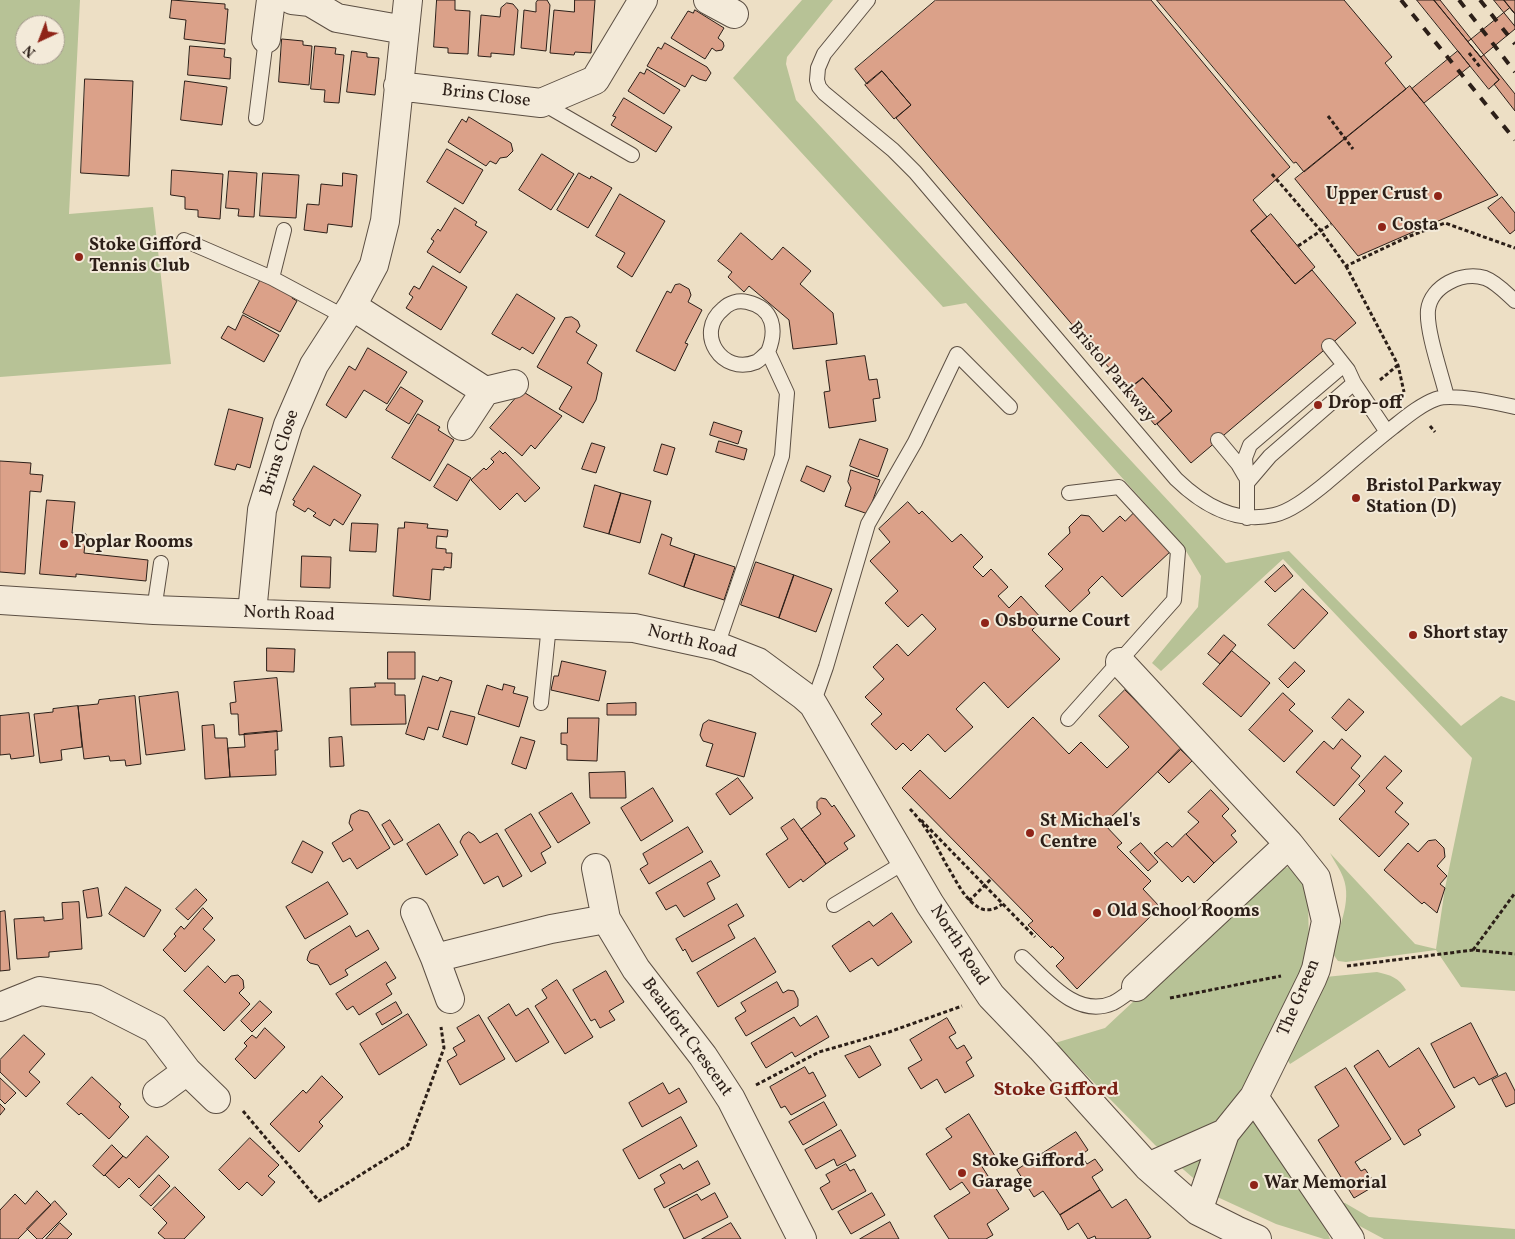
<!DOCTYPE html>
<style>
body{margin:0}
#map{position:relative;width:1515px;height:1239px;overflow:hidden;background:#eddfc5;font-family:Vollkorn,serif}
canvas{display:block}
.north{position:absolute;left:15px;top:15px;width:50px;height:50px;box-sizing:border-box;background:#f3ead9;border:1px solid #a3998c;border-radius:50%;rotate:223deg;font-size:14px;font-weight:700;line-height:20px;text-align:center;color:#2c1f18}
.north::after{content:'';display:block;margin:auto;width:18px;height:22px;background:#8f2418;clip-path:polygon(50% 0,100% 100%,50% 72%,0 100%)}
</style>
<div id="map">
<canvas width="1515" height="1239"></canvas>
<div class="north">N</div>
</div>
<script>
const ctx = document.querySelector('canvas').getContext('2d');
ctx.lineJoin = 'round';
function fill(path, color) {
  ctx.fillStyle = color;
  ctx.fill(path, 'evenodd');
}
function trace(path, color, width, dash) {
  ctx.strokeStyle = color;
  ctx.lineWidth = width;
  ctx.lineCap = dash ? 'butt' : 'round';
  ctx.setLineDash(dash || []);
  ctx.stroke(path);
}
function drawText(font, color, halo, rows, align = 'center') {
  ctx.font = font + ' Vollkorn,serif';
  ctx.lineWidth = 4;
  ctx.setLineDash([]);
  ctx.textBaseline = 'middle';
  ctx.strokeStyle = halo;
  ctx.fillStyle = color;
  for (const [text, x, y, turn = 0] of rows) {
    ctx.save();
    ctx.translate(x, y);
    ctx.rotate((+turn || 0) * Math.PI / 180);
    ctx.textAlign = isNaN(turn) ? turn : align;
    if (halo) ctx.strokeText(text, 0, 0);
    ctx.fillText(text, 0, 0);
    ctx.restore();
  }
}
fill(new Path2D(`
 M0 0H80L69 214 153 207 171 364 0 377ZM25 25H55V55H25Z
 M802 0H833L787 57 786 64 796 100 1226 563 1289 551 1461 726 1501 696 1515 701V991L1461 987 1436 950 1346 962 1338 961 1333 954C1337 929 1353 902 1343 877 1340 869 1334 861 1330 853L1415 944 1436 949 1445 888 1472 758 1283 559 1161 671 1152 663 1198 607 1201 576 1183 546 966 303 943 307 733 78Z
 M1289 867 1302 880 1308 896 1309 951 1243 1096 1324 1223 1330 1239H1324L1276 1224 1213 1195 1155 1145 1055 1043 1105 1028 1273 871Z
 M1377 972C1391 975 1399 978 1406 990L1290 1064 1284 1054 1325 977Z
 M1339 1203H1345L1369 1217 1515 1229V1239H1384L1356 1224Z`), '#b7c296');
const building = new Path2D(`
 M172 0 225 4V9H228L225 44 184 39 186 20 170 18Z
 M437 0H455V10L470 11 468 54 448 53V48L434 47Z
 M538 0H547L550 5 546 51 521 48 524 10 536 12V3Z
 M575 0H595L591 53 575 52 574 55 550 53 554 10 574 12Z
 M936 0H1151L1290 167 1253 200 1267 217 1251 231 1295 284 1312 270 1356 323 1191 463 1157 424 1172 411 1143 378 1128 390 896 118 911 105 882 71 867 84 855 69Z
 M1157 0H1344L1392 57 1385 63 1406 89 1304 172 1296 162 1294 163Z
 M1417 0H1434L1499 80 1489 89Z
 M1434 0H1440L1515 94V111L1494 84 1499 80Z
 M1494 0H1504L1515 14V26Z
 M1504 0H1515V14L1510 8Z
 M507 3 513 4 518 10 514 55 491 53V57L478 56 481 15 500 17 501 8Z
 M1510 8 1515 14V29L1481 57 1468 42Z
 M695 10 724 28 718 38 723 42 724 46 722 50 716 51 712 48 705 59 671 38 688 11 693 13Z
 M282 39 303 41V45L312 46 309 85 279 82Z
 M665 43 707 67 711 73 706 81 699 79 692 75 685 87 647 66 658 47 661 49Z
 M190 46 225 49 224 57 231 58 230 79 188 75Z
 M315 46 336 48 335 54 344 55 339 103 324 102 325 90 311 89Z
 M352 51 367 53V57L379 58 375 95 347 92Z
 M1458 51 1470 66 1424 103 1412 89Z
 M647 69 680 90 664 114 628 91 640 72 644 74Z
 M882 71 911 105 894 119 865 85Z
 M85 79 133 81 129 176 81 173Z
 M185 81 227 87 222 125 181 120Z
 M1410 86 1498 195 1358 256 1295 179Z
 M624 98 672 127 656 152 611 125 616 117 613 116Z
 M469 117 511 143 513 151 507 157 500 158 496 164 490 161 486 166 448 142 462 119 466 122Z
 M447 149 483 170 463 204 427 182Z
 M542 154 574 174 551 210 519 190Z
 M172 170 223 174 220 219 198 217V210L185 209V197L171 195Z
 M229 171 257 173 254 217 238 216 239 209 226 208Z
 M263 173 299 175 296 218 260 216Z
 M343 173 357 175 352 227 328 224 327 233 304 230 307 204 319 205 321 184 342 186Z
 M579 173 590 179 591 176 612 188 588 228 557 210Z
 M620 194 665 221 632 277 617 267 625 253 596 236Z
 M1502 197 1515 213V230L1510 234 1488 208Z
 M455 208 477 222 475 225 487 232 460 273 427 252 434 241 431 239 438 229 440 231Z
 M1271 214 1315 267 1295 284 1251 231Z
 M741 233 772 260 783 247 811 271 800 284 833 313 837 344 793 349 789 320 749 286 744 292 728 277 732 272 718 261Z
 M433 266 467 287 441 330 406 308 413 297 409 294 414 286 419 289Z
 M261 279 293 296 292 298 297 301 280 332 243 313Z
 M680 284 689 289 691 295 688 302 702 310 685 343 688 344 675 371 636 351 667 291 671 293 675 285Z
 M517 294 555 318 533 354 522 347 520 350 492 334Z
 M243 315 279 335 264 362 221 338 228 326 235 330Z
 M572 317 578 321 580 326 576 332 597 345 587 363 602 373 596 400 583 423 559 409 572 387 537 367 565 318Z
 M368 348 407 372 387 404 364 390 346 418 326 405 349 366 355 370Z
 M865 356 869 380 877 379 880 398 873 399 876 421 829 428 824 392 830 391 826 361Z
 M1143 378 1172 411 1155 425 1126 391Z
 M401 387 423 401 409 424 386 410Z
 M522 391 562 416 535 449 531 445 522 456 490 428Z
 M229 409 263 418 250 468 237 464 235 470 215 465Z
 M418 414 440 427 438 430 454 440 430 481 392 458Z
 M714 422 742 431 738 444 710 435Z
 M860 439 888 449 878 477 850 466Z
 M719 441 747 449 744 460 716 452Z
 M592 443 605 447 596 473 582 469Z
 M662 444 675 448 667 475 654 471Z
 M500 451 503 454 505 452 540 488 525 502 517 493 500 510 471 480 484 468 486 470 494 462 491 459Z
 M0 461 31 463 30 474 43 475 41 492 30 491 25 574 0 572Z
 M448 464 471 478 457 501 434 487Z
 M314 466 361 495 343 525 334 519 330 526 313 516 316 513 308 508 305 512 293 505 295 501 293 500Z
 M807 466 831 476 824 492 801 481Z
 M851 470 880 480 868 514 845 506 851 488 848 482Z
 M595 485 621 493 609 534 584 527Z
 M621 493 651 501 640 543 609 534Z
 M47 500 75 502 72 533 86 534 84 553 148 560 146 581 76 574V577L40 574Z
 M908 502 919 514 922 511 952 542 961 534 983 557 973 567 983 577 991 569 1008 587 998 596 1009 608 1021 596 1043 620 1032 630 1060 659 1008 708 984 682 956 709 973 727 945 752 928 734 911 751 903 743 896 750 871 724 882 714 865 697 884 679 873 667 897 644 908 656 936 629 922 614 908 627 885 603 898 591 870 561 890 542 879 529Z
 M1135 512 1172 550 1122 597 1102 576 1088 590 1090 593 1070 612 1045 586 1063 569 1048 554 1070 533 1069 527 1081 515 1089 516 1103 532 1120 516 1125 521Z
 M405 522 428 524 427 528 448 530 447 537 437 536 436 548 446 549V553H452L451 568 444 567V570L432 569 430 600 393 596 398 528H404Z
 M352 523 378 524 376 552 350 551Z
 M662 534 672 538 670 545 695 554 684 587 649 574Z
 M695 554 735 567 724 600 684 587Z
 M302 556 331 557 330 588 301 587Z
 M756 562 794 575 779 618 741 605Z
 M1284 565 1293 576 1275 592 1265 582Z
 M794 575 832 589 816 632 779 618Z
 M1303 589 1328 613 1294 649 1268 625Z
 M1224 635 1236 645 1220 664 1208 654Z
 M267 648 295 649 294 672 267 671Z
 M1232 651 1270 683 1241 717 1203 684Z
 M388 652H415V679H388Z
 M562 661 606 671 599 701 551 690 554 676H558Z
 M1295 662 1305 671 1288 688 1279 679Z
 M423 676 438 681 440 677 452 681 438 730 428 727 424 740 406 734Z
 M277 678 282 731 239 735 238 714H231L230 703 236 702 234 682Z
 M375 683H395V695H405L406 724 351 725 350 688 375 687Z
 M504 684 515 687 513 693 528 697 519 727 478 714 487 685 502 690Z
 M1125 690 1182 748 1104 824 1122 843 1117 847 1151 881 1143 889 1160 907 1077 989 1056 966 1064 958 1052 946 1051 948 1028 925 1033 921 902 788 920 770 950 799 1033 717 1069 754 1081 742 1107 768 1129 747 1099 716Z
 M178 692 185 750 146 755 139 697Z
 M1283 693 1295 704 1289 710 1313 731 1284 762 1249 730Z
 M135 696 141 764 126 766 125 760 110 761 109 756 84 759 78 706 98 704 99 700Z
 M1349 699 1364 712 1346 731 1332 718Z
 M636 703V715H607V704Z
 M78 706 82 747 61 750 62 760 40 763 34 714 53 712V709Z
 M451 711 475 717 467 745 443 737Z
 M29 713 34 756 11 759 10 754 0 755V716Z
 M568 718H599L597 761 567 760V745L561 744V733H567Z
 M709 720 756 733 744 777 706 766 713 744 703 741 700 735 703 724Z
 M214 725 215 738H227L230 777 205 779 202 726Z
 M277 731 278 750H275L276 775 230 777 228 748 245 747 244 734Z
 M342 737 344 766 330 767 329 738Z
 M521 737 535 741 526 769 512 764Z
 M1342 739 1361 756 1351 768 1360 776 1334 806 1296 772 1324 741 1333 749Z
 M1180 749 1192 761 1169 783 1158 772Z
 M1385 756 1402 771 1386 788 1403 803 1395 812 1409 824 1379 857 1339 819 1365 791 1359 785Z
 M625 772 626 798H590L589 773Z
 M738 778 753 798 730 815 716 794Z
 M653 788 673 821 641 841 621 808Z
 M1211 790 1229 809 1222 816 1236 831 1231 835 1237 842 1214 863 1186 834 1199 822 1188 812Z
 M572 793 590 823 558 843 539 813Z
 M821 798 826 799 832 807 834 805 855 836 844 843 848 849 826 864 801 829 821 814 817 808V802Z
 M360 810 368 812 390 848 357 869 350 858 343 862 332 843 353 830 349 823 351 815Z
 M531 814 551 847 541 853 546 863 531 872 505 830Z
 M794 819 826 864 803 882 801 879 789 888 766 854 788 839 781 828Z
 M390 820 403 840 394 845 382 825Z
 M439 824 458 855 426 875 407 844Z
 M688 827 703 852 649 884 640 869 648 864 643 854Z
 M469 832 474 835 480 843 497 833 522 876 503 887 498 876 484 884 460 842 463 836Z
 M1186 834 1214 863 1194 883 1188 876 1182 882 1154 853 1167 842 1172 847Z
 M1436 840 1444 848 1445 857 1437 866 1447 876 1440 884 1445 888 1437 913 1424 902 1422 904 1384 870 1408 843 1418 852 1428 841Z
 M303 841 323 852 312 873 292 863Z
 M1141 843 1158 862 1148 871 1130 852Z
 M711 861 720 876 707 883 715 899 684 917 676 905 666 910 656 893Z
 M328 882 348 914 305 939 286 907Z
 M126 887 161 910 144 937 109 914Z
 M98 888 102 916 87 918 83 891Z
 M196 889 207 900 188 920 176 909Z
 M79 902 82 949 49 952V957L17 959 14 919 44 917V921L63 919 62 903Z
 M737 904 744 916 728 925 735 938 692 962 685 949 683 951 676 939Z
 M203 908 213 918 203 929 215 940 185 972 163 950 176 936 174 934 181 926 184 929Z
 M5 911 10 970 0 971V912Z
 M892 913 912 942 878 966 872 958 850 972 832 946 869 921 873 926Z
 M350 926 356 937 368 930 379 949 345 970 348 975 330 985 318 965 310 963 307 960 308 956 310 951Z
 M755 938 776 972 718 1007 697 973Z
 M386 962 396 978 386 984 392 994 359 1015 353 1006 347 1010 336 994Z
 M208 966 225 983 231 976 238 975 243 980 244 988 239 993 250 1004 224 1031 184 991Z
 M606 971 624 1002 609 1011 615 1020 600 1028 595 1019 591 1021 573 990Z
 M557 980 593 1037 565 1054 535 1006 547 998 542 990Z
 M777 982 783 993 788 990 794 991 798 999V1006L746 1036 735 1018 746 1011 741 1003Z
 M260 1001 272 1012 252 1032 241 1021Z
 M396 1002 402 1013 382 1025 376 1014Z
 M509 1004 516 1016 528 1008 549 1042 516 1062 488 1018Z
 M408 1014 427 1045 379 1075 360 1044Z
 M479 1015 505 1059 460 1085 447 1061 457 1055 453 1048 465 1041 457 1028Z
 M817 1016 829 1037 795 1057 792 1052 766 1068 751 1043 794 1017 800 1026Z
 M947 1018 956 1033 949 1037 957 1049 964 1045 972 1058 966 1062 974 1076 945 1093 937 1079 921 1089 908 1068 922 1060 910 1040Z
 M1471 1023 1498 1075 1479 1085 1474 1077 1454 1088 1431 1044Z
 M265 1028 285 1047 255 1079 235 1059 247 1046 244 1043 252 1035 256 1038Z
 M24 1035 45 1054 29 1072 40 1082 26 1097 0 1072V1060Z
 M870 1046 881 1065 859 1078 845 1056Z
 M1419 1048 1455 1107 1418 1130 1421 1135 1404 1145 1354 1066 1378 1050 1389 1067Z
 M805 1067 809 1074 813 1072 826 1096 791 1115 785 1106 781 1108 770 1087Z
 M1346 1068 1391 1139 1355 1162 1361 1171 1365 1169 1376 1185 1354 1198 1318 1140 1339 1126 1315 1087Z
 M1506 1073 1515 1091V1103L1506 1107 1492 1080Z
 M322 1076 343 1097 319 1122 323 1126 299 1152 270 1124 303 1090 306 1093Z
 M92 1077 121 1104 119 1107 129 1117 109 1139 81 1113 79 1115 67 1104Z
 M0 1078 16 1093 5 1104 0 1099Z
 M663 1083 669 1094 679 1088 687 1102 642 1127 629 1103Z
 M824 1102 837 1125 803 1145 789 1122Z
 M0 1104 5 1109 0 1115Z
 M969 1114 995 1156 981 1165 1009 1209 987 1224 993 1235 986 1239H949L934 1216 970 1193 962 1182 950 1190 926 1154 952 1137 946 1129Z
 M681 1117 697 1146 639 1179 623 1150Z
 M841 1130 856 1156 837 1166 834 1159 816 1169 805 1150Z
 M1076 1132 1088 1150 1081 1155 1087 1164 1095 1159 1103 1170 1092 1177 1100 1190 1060 1215 1043 1191 1034 1197 1017 1170Z
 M147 1136 169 1157 139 1188 129 1178 119 1188 105 1175 123 1156 126 1158Z
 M250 1138 279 1165 268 1176 275 1182 262 1196 247 1182 239 1190 219 1170Z
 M112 1145 123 1156 104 1176 93 1166Z
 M698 1161 710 1184 664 1208 654 1189 665 1183 660 1175 680 1164 683 1169Z
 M846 1164 850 1171 854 1169 866 1191 832 1210 820 1188 830 1182 826 1175Z
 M159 1175 170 1186 151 1206 140 1196Z
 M175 1187 205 1217 184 1239H165L158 1233 167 1223 153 1209Z
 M1100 1190 1112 1208 1126 1199 1151 1237 1147 1239H1096L1095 1236 1088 1239 1078 1223 1068 1230 1060 1215Z
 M37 1191 51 1205 18 1239H0V1210L15 1194 25 1204Z
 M715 1193 728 1217 684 1239 669 1209 697 1194 701 1200Z
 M872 1193 885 1215 851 1234 838 1212Z
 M55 1201 67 1214 42 1239H37L27 1229Z
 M890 1222 899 1239H860Z
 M60 1223 72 1234 67 1239H46Z
 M731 1223 741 1239H702Z`);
fill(building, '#dba189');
trace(building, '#2c1f18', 1);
const lane = new Path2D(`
 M868 0 824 54 818 68 817 80 819 87 824 93 893 150 915 172 1176 479C1203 505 1235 524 1274 515 1292 511 1311 495 1325 484 1348 465 1369 446 1392 428 1406 417 1420 405 1436 399 1453 393 1497 403 1515 407
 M542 103 632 155
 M256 118 266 39
 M184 240 272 278 345 317
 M272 278 284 230
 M1329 346 1348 370 1354 383 1387 432
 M1447 397C1442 376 1426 331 1428 310 1431 286 1462 271 1485 278 1496 282 1506 293 1515 301
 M1218 440 1238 464 1245 476
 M1247 483 1270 456 1354 383
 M1247 518V483L1245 458 1250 445 1344 365
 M154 610 161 563
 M717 646 782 456 787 393 768 352C777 330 774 308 747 302 738 300 729 303 723 309 694 333 722 376 756 362 760 360 764 355 768 352
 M541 703 549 625
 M813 704 826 667 868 524 915 442 957 354 1010 407
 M1068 719 1174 600 1178 551 1119 487 1069 493
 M834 905 905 862
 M1022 957C1046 979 1076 1019 1113 1003 1121 999 1129 992 1136 987`);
const street = new Path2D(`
 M292 0 310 2 337 18 405 30
 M708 0 734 14
 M266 39 271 0
 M398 86 541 103 595 80 643 0
 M352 306 485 391
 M462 426 485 391 514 384
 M0 600 154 610 634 628 717 646 758 662 804 696 813 704 930 904 991 996 1041 1048 1148 1167 1198 1211 1236 1230 1257 1239
 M252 613 262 510 288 425 314 365 352 306 374 265 385 221 408 0
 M1120 662 1289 844 1316 878 1326 921 1316 969 1312 979 1254 1097 1225 1133 1198 1211
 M596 868 606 919 636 969 703 1056 731 1099 802 1239
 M415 912 435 958 450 999
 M435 958 551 929 606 919
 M1136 987 1289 844
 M0 1007 40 991 96 999 155 1029 187 1071 216 1099
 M157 1093 187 1071
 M1254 1097 1350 1239
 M1148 1167 1225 1133`);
trace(lane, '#5c4f43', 16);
trace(street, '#5c4f43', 30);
trace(new Path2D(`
 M1469 53 1480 67
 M1328 116 1353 149
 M1272 174 1321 231 1346 266 1410 236 1445 223 1515 248
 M1298 246 1331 224
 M1346 266 1398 365 1404 392
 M1380 380 1398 365
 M1430 426 1435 432
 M910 809C925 824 936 845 946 864 955 878 963 898 978 907 985 912 996 910 1002 904
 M921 820 1035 937
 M969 901 992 878
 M1473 950 1515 893
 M1347 966 1473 950 1515 954
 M1170 998 1281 976
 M756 1085 819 1052 889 1032 962 1006
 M243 1111 319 1201 408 1145 444 1048 441 1027`), '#2c1f18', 3, [4, 2.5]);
trace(lane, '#f3ead9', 14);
trace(street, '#f3ead9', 28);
trace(new Path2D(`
 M1401 0 1515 140
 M1459 0 1515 72
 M1480 0 1515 44`), '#2c1f18', 4, [9, 9]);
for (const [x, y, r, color] of [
 [1438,196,5,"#8f2418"],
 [1382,227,5,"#8f2418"],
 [79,257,5,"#8f2418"],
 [1318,405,5,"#8f2418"],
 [1356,498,5,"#8f2418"],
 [64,544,5,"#8f2418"],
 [985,623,5,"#8f2418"],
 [1413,635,5,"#8f2418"],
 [1030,833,5,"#8f2418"],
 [1097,913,5,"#8f2418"],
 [962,1173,5,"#8f2418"],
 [1254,1185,5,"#8f2418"]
]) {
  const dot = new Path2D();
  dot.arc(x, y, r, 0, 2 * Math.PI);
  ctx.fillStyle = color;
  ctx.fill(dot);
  trace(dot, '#f3ead9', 2);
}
drawText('18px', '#2c1f18', '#f3ead9', [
 ["Brins Close",486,97,7],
 ["Bristol Parkway",1111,373,50],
 ["Brins Close",281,453,-72],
 ["North Road",289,615,2],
 ["North Road",692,643,14],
 ["North Road",958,946,57],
 ["The Green",1300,998,-67],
 ["Beaufort Crescent",686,1038,54]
]);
drawText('bold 18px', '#2c1f18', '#f3ead9', [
 ["Upper Crust",1428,196,"right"],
 ["Costa",1392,227],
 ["Stoke Gifford",89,247],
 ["Tennis Club",89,268],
 ["Drop-off",1328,405],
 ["Bristol Parkway",1366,488],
 ["Station (D)",1366,509],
 ["Poplar Rooms",74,544],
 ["Osbourne Court",995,623],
 ["Short stay",1423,635],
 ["St Michael's",1040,823],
 ["Centre",1040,844],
 ["Old School Rooms",1107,913],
 ["Stoke Gifford",972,1163],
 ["Garage",972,1184],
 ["War Memorial",1264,1185]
], 'left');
drawText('bold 20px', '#7a1f14', '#f3ead9', [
 ["Stoke Gifford",1056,1091]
]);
</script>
